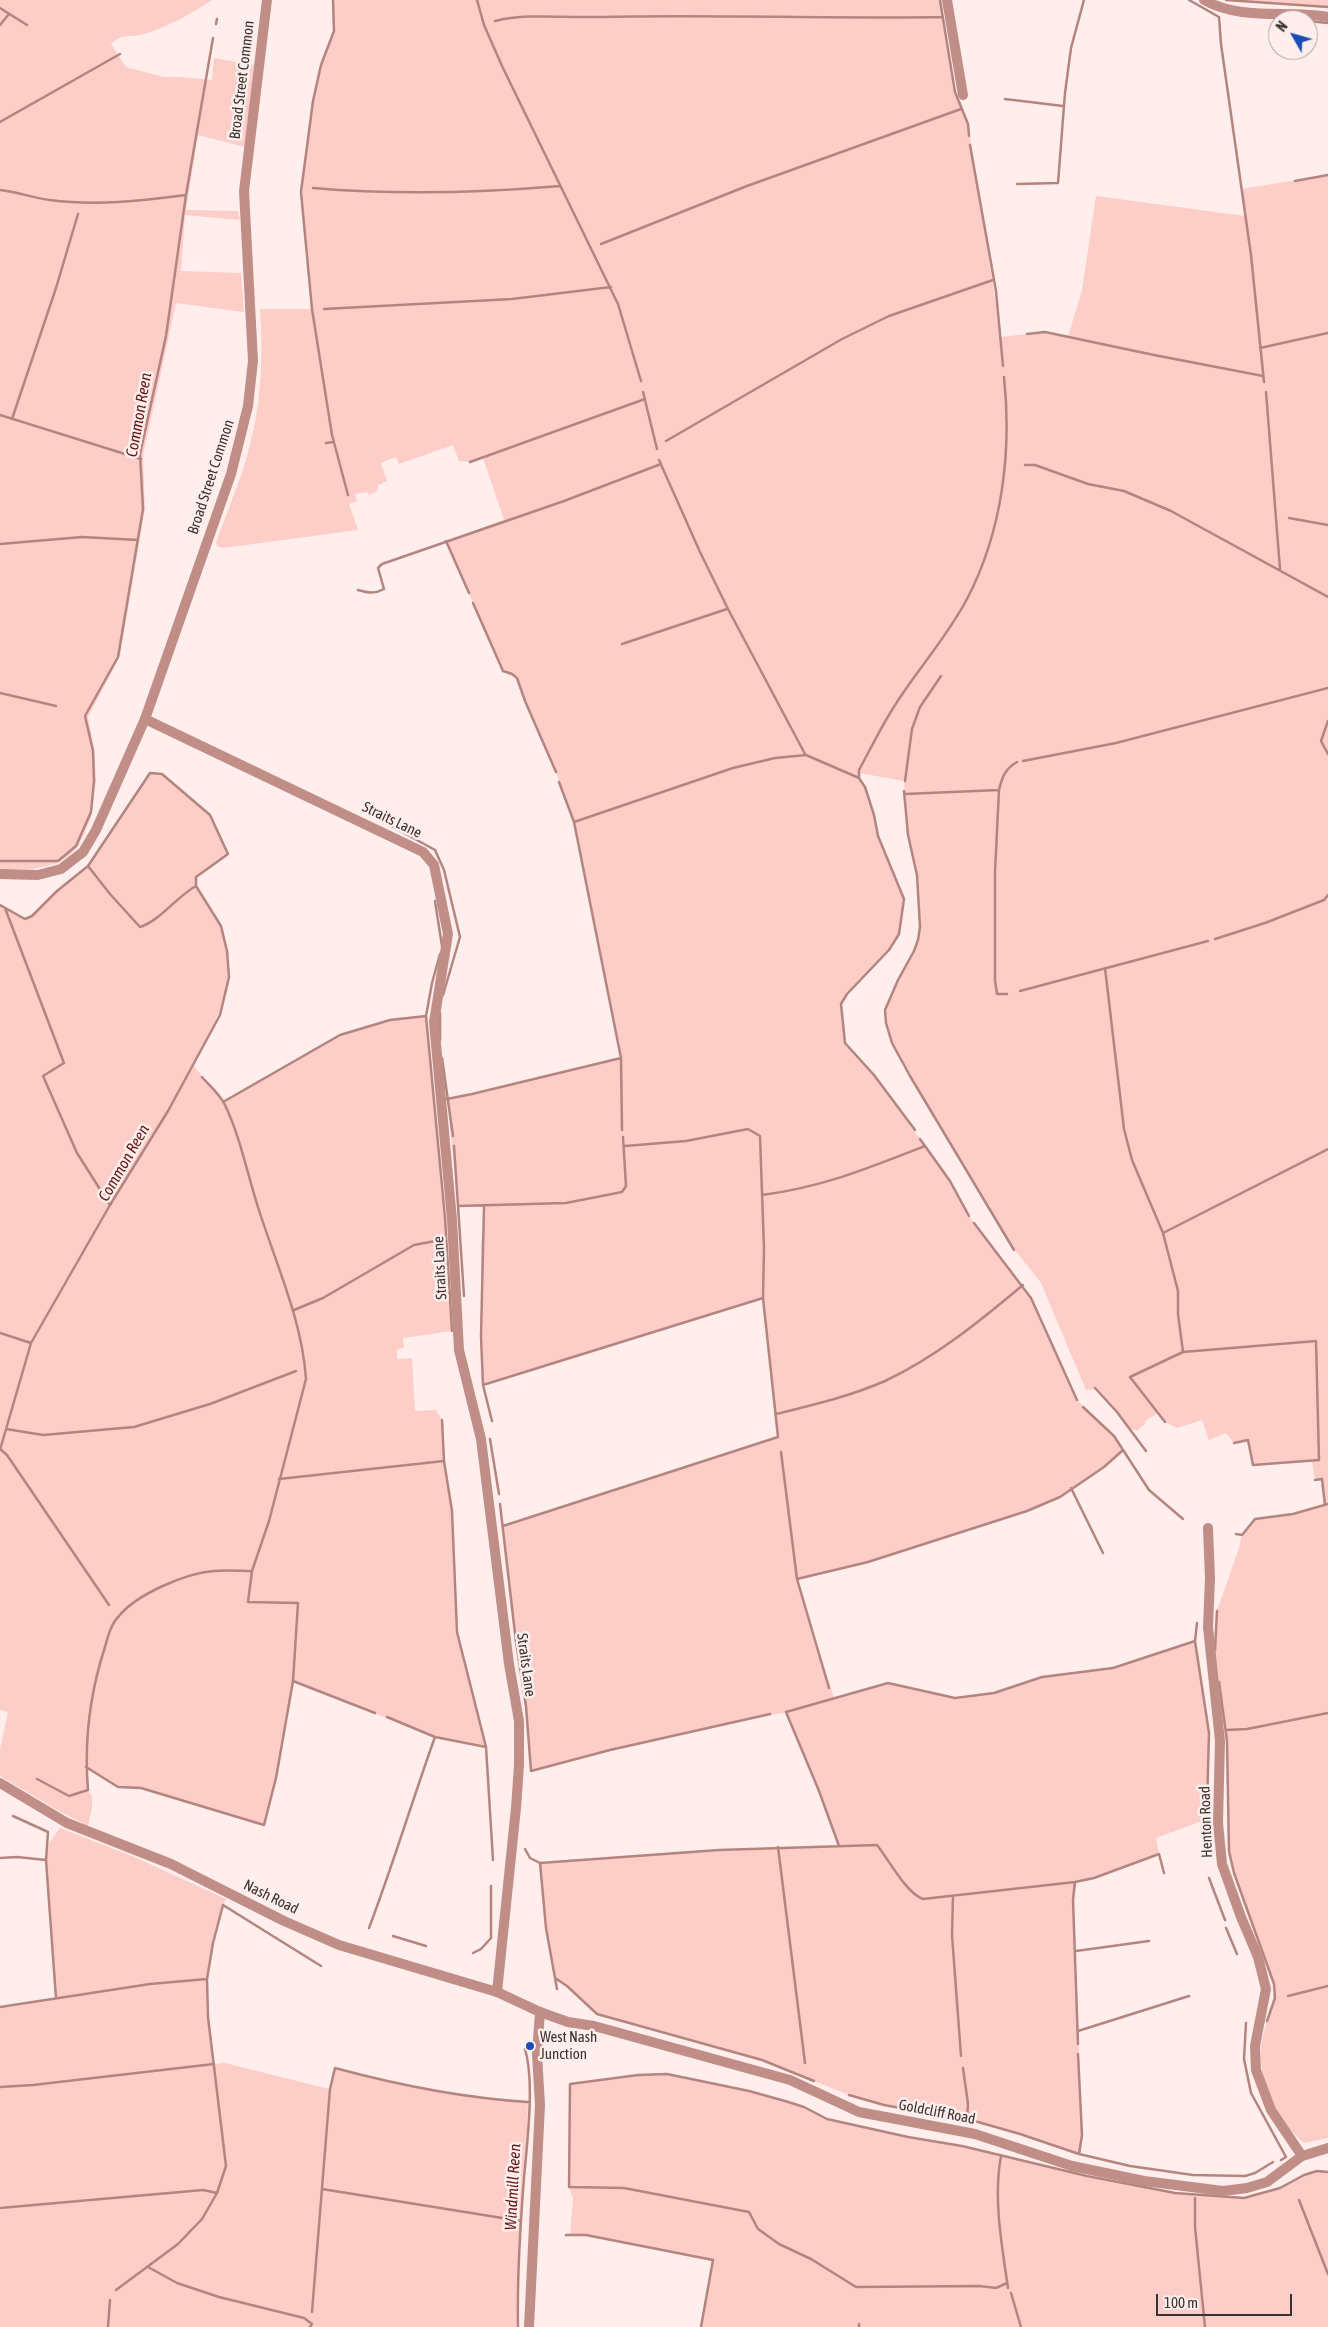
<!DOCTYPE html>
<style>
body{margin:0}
#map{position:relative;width:1328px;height:2327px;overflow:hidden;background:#ffeeec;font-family:"Asap Condensed",sans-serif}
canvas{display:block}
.north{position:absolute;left:1268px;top:10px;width:50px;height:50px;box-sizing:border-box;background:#ffeeec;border:1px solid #b0a3a2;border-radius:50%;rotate:308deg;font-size:14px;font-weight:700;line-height:20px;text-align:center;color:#393332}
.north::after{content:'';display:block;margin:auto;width:18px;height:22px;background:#1b4dba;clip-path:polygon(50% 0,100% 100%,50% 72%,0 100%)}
.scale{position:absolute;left:1156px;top:2294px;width:136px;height:22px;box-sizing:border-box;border:2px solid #393332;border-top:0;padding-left:6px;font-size:15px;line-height:18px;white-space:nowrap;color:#393332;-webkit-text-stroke:4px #ffeeec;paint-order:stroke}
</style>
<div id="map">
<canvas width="1328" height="2327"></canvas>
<div class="north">N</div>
<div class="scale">100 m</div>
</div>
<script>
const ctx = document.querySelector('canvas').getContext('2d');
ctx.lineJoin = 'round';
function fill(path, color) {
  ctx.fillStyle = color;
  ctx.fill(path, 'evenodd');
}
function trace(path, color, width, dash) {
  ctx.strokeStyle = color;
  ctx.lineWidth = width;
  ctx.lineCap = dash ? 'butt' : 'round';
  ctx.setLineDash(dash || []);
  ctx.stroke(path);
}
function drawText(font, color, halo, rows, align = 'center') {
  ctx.font = font + ' "Asap Condensed",sans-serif';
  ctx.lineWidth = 5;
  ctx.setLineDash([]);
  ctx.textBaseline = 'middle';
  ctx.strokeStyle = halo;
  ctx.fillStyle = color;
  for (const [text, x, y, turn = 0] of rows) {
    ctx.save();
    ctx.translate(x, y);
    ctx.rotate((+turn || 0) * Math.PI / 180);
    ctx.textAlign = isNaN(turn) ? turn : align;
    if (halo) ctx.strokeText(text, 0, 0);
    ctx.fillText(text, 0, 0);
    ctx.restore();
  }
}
fill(new Path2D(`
 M0 0H212C191 14 168 27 144 34 130 38 124 32 111 44L126 67 164 77H180L212 80 214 58 254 65 245 147 198 135 186 210 238 211 240 220 185 215 181 271 241 273 244 312 176 303 143 456 145 508 120 656 88 717 94 747 96 780 91 818 79 845 69 856 55 864 34 869 0 870Z
 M333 0H940L955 92 968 124 1001 337 1045 332 1068 337 1082 290 1096 196 1245 216 1241 189 1328 175V2138L1304 2143C1275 2120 1254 2073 1263 2036 1267 2017 1275 2003 1274 1984L1234 1873 1229 1851 1227 1741 1215 1657 1217 1611 1239 1548 1242 1535 1255 1519 1293 1514 1325 1505 1322 1479 1315 1480 1312 1461 1253 1465 1248 1440 1234 1443 1226 1433 1209 1440 1202 1420 1177 1428 1165 1422 1158 1413 1145 1421V1424L1137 1431 1134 1429 1132 1430 1096 1389 1086 1390 1041 1283 1005 1237 892 1043 886 1023 885 1010 898 980 914 951 918 940 920 927 917 875 908 835 904 781 859 773V778L865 787 874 815 878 836 904 899 899 934 889 950 847 994 841 1004 845 1043 874 1075 950 1181 969 1216 1031 1298 1077 1400 1114 1436 1123 1450 1104 1467 1060 1497 1027 1511 868 1562 797 1580 834 1698 888 1683 955 1698 994 1693 1042 1677 1113 1668 1195 1641 1209 1733 1208 1819 1156 1838 1159 1854 1075 1883 1073 1900 1082 2135 1079 2154 1020 2134 978 2122 884 2105 849 2095 762 2060 597 2014 567 1986 555 1978 546 1928 540 1863 719 1850 839 1846 819 1791 786 1712 610 1750 531 1771C525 1689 511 1608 503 1526L778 1437 762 1298 483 1385 481 1248 484 1207 458 1206 447 1099 472 1094 621 1057 574 822 556 772 525 701 517 679 512 674 503 671 446 541 504 520 483 458 470 462 459 461 453 445 399 464 396 457 381 463 387 481 378 485 377 491 369 495 367 492 355 494 357 501 349 504 358 530 223 548 217 546 216 542C229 507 246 468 253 432 262 392 263 349 260 309H312L303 222 302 179 313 101 321 65 333 31Z
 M1226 0H1328V7L1319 5Z
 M150 773 162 774 210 815 228 854 196 877C196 895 212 909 220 924 223 930 224 937 225 943 237 990 213 1025 193 1065L223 1102 340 1035 390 1020 426 1016 429 1039 445 1218 452 1331 403 1338 404 1348 397 1349V1359L412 1358 415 1411 436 1410 442 1420 444 1461 452 1511 457 1632 486 1747 435 1737 293 1681 276 1778 264 1825 141 1788 118 1787 86 1767 88 1790 92 1796V1808L88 1826 59 1811 0 1776V1750L8 1712 0 1710V905L25 919 32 916 57 891 88 866Z
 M60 1828 132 1856 226 1899C203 1951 205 2009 214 2064L225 2063 329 2089 335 2068C398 2085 463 2098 528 2102 527 2177 517 2252 518 2327H0V2007L17 2006 56 1998 46 1860 49 1843Z
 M667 2074 749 2091 785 2101 804 2107 827 2119 908 2137 962 2146 1087 2176 1175 2193 1244 2198 1280 2188 1304 2174 1317 2171 1328 2172V2327H701L713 2260 586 2235H570L573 2198 569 2187 570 2084 638 2075Z`), '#fdcec8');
trace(new Path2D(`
 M333 0 334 31 321 65 313 101 301 192 312 309 332 435 348 495
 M477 0 484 25 502 66 618 304 641 381
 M940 0 955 92 968 124 969 136
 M1189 0 1219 17 1221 44 1251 255 1264 382
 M1226 0 1328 7
 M0 8 27 25
 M495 21C527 13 564 18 597 17 712 14 828 19 943 17
 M1308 21 1328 23
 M216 24 217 19
 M0 25 9 14
 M1005 99 1063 106
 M0 122 120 54
 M970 145 996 291 1003 366
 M1295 181 1328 175
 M1017 184 1058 183 1065 93 1071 48 1084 0
 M313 188C395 195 478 193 560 186
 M0 190C18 192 33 198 50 200 95 206 141 201 186 195
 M601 244 747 186 961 109
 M324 309 512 299 611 287
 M1027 334 1045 332 1154 355 1263 376
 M1260 348 1328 333
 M643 392 657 449
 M1266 392 1280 569
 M0 415 141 459
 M12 419 56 288 78 214
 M666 441 842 339 889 316 993 280
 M326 443 333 442
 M659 460 700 552 728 609 805 754
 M470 462 645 399
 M1025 465H1035L1088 484 1124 491 1171 511 1328 597
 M1289 518 1328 525
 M446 541 469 593
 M0 544 82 537 138 540
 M358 590C368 593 375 594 384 589L378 568 382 564 564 501 661 464
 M473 603 503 671 512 674 517 678 525 701 556 772
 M622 644 727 609
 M0 693 56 706
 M1328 721 1321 741 1328 754
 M1023 761 1116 743 1328 688
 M859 778V770C870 750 880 729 892 710 915 672 946 639 967 599 1002 532 1012 453 1004 377
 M905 781 912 729 920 707 941 676
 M559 782 574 822 621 1058 622 1130
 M904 791 908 835 917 875 920 927 918 940 914 951 898 980 885 1010 886 1023 892 1043 910 1076 1014 1250
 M905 794 999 790
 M377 818 435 850 444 870 460 937 443 995
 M574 822 733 768 775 758 806 755 859 778 865 787 874 815 878 836 904 899 899 934 889 950 847 994 841 1004 845 1043 874 1075 915 1130
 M0 861H58L76 846 91 812 94 781 93 751 85 716 118 657 143 509 140 454 166 336 186 195 213 38
 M88 866 110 894 140 927C161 920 176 897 196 886
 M435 901 442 946
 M0 905 25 919 32 916 57 891 88 866 150 773 162 774 210 815 228 854 196 877V886L221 926 227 951 229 977 220 1015 168 1111 110 1205 31 1343 0 1450
 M5 908 64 1063 43 1076 77 1153 110 1205
 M1215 939 1265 923 1324 900 1328 895
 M440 954 432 983 426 1016 445 1218 452 1331
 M1105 968 1124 1129 1132 1160 1163 1233 1178 1291V1314L1183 1352
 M1020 991 1208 941
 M1007 994H997L995 980V872L999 790C1002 777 1005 769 1017 762
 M440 1013V1040
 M442 1058 453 1136
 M447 1099 472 1094 621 1058
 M223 1102 340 1035 390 1020 426 1016
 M920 1139 950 1181 969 1216
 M454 1146 464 1296
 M762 1195C823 1187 869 1168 925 1146
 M458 1206 566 1203 622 1192 626 1186 623 1137
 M484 1207 481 1336 483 1385 492 1421
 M974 1223 1031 1298 1077 1400
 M1163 1233 1328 1149
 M294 1310 323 1298 414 1245 446 1239
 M0 1333 31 1343
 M483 1385 763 1298
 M1095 1388 1117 1412 1146 1451
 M1083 1407 1114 1436 1149 1490 1183 1519
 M776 1414C813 1405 851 1396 885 1381 936 1357 980 1321 1023 1285
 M442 1420 444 1461 452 1511 457 1632 486 1747 493 1860
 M1165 1422 1130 1377 1183 1352 1316 1341 1319 1460 1253 1465 1248 1440 1234 1443
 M6 1429 43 1435 134 1427 210 1404 296 1371
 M490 1439 499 1494
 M0 1449 7 1455 109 1605
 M781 1452 797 1579 829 1688
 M279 1479 444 1461
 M1315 1480 1322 1479 1325 1505
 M1071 1488 1103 1553
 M500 1504 516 1642 526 1706 531 1771 610 1750 770 1714
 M503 1526 778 1437 763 1298 764 1249 760 1136 748 1129 686 1141 625 1146
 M1236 1534 1242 1535 1255 1519 1293 1514 1328 1504
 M797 1579 868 1562 1027 1511 1060 1497 1104 1467 1123 1450
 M1197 1623 1195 1641 1209 1733 1207 1807
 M1215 1650 1217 1611
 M293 1681 375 1713
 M1219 1682 1227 1741 1229 1851 1234 1873 1274 1984 1275 1998 1267 2021
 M387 1717 435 1737 486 1747
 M1226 1730 1247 1729 1328 1713
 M86 1767 118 1787 141 1788 264 1825 276 1778 293 1681 298 1603 248 1602 252 1571 269 1521 306 1379C302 1319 275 1262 257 1204 247 1172 239 1133 224 1103 219 1094 209 1085 202 1077
 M37 1779 69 1796 88 1790C84 1742 90 1693 105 1647 108 1636 111 1624 119 1616 137 1594 186 1573 214 1571 227 1570 240 1571 252 1571
 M13 1816 48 1832 46 1860 56 1998
 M839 1846 819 1791 786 1712 888 1683 955 1698 994 1693 1042 1677 1113 1668 1195 1641
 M778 1847 805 2063
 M525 1849 530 1858 540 1863 719 1850 877 1845C889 1860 906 1893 923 1899L1075 1882 1094 1878 1159 1854 1164 1873
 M0 1858 17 1857 46 1860
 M540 1863 546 1928 557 1989
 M1209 1878 1225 1920
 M1075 1882 1073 1900 1078 2044
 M953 1896 952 1935 961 2056
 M369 1928C393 1865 412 1801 435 1737
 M1226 1928 1237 1954
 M393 1936 426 1946
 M1076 1951 1149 1941
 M473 1953 481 1949 491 1938V1886
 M555 1978 567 1986 597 2014 762 2060 814 2081
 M1288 1996 1328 1986
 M0 2007 150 1984 207 1979
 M1246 2023 1244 2059 1251 2093 1286 2157 1281 2160
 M1078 2031 1189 1996
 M1078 2054 1082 2135 1079 2154
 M963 2068 968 2104 967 2121
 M0 2087 33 2085 214 2064
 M849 2095 884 2105 978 2122 1020 2134 1079 2154 1130 2166 1193 2175 1245 2176 1255 2173 1273 2162
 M1001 2156C993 2199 1002 2246 1008 2288
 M322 2189 521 2221
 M1195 2198V2227L1205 2327
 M1299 2200 1328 2274
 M0 2208 203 2190 217 2193
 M566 2235H586L713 2260 701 2327
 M148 2267 177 2283 219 2297 304 2318 312 2324 310 2327
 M1007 2283 996 2288 979 2286 856 2287 811 2259 779 2244 758 2229 749 2212 624 2188 569 2187 570 2084 638 2075 667 2074 749 2091 785 2101 804 2107 827 2119 908 2137 962 2146 1087 2176 1175 2193 1244 2198 1280 2188 1304 2175 1317 2171 1328 2172
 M116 2290 178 2244 202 2219 217 2193 226 2166 208 2017 207 1979 213 1943 223 1905 321 1966
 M1011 2293 1021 2327
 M312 2312 330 2089 335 2068C398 2085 463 2098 528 2102
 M108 2327 110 2300
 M518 2327C517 2277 520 2228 524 2178 527 2143 535 2082 525 2049
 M859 2327V2324`), '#b4857f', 2.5);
trace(new Path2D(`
 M947 0 963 95
 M1204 0C1241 21 1288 10 1328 17
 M145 719 423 852 434 865 448 934 434 1022 452 1220 459 1350 481 1439 509 1664 519 1721V1765L516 1808 497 1992
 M1208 1528 1210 1578 1208 1627 1220 1741 1218 1823 1222 1864 1241 1917 1258 1957 1266 1989 1255 2046 1256 2070 1271 2110 1302 2156
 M529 2327 540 2105 537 2054 540 2012`), '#c08e87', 10);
trace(new Path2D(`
 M0 874 38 875 61 869 83 852 96 830 145 719 231 474 248 406 253 361 244 191 267 0
 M0 1783 67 1823 171 1864 284 1921 339 1945 497 1992 540 2012 568 2022 594 2026 790 2080 859 2112 975 2134 1072 2166 1144 2181 1223 2191 1247 2188 1267 2182 1302 2156 1328 2148`), '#c08e87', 10);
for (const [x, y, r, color] of [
 [530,2046,5,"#1b4dba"]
]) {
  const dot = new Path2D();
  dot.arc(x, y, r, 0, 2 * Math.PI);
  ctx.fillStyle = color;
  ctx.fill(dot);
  trace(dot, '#ffeeec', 2);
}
drawText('15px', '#393332', '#ffeeec', [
 ["Broad Street Common",242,80,-83],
 ["Broad Street Common",211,477,-72],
 ["Straits Lane",392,820,26],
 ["Straits Lane",440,1268,-93],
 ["Straits Lane",526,1665,82],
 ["Henton Road",1206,1822,-92],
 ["Nash Road",271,1897,26],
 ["Goldcliff Road",937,2112,11]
]);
drawText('15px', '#393332', '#ffeeec', [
 ["West Nash",540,2037],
 ["Junction",540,2054]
], 'left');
drawText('italic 16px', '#621714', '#ffeeec', [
 ["Common Reen",139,415,-80],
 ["Common Reen",124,1163,-60],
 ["Windmill Reen",513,2187,-87]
]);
</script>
